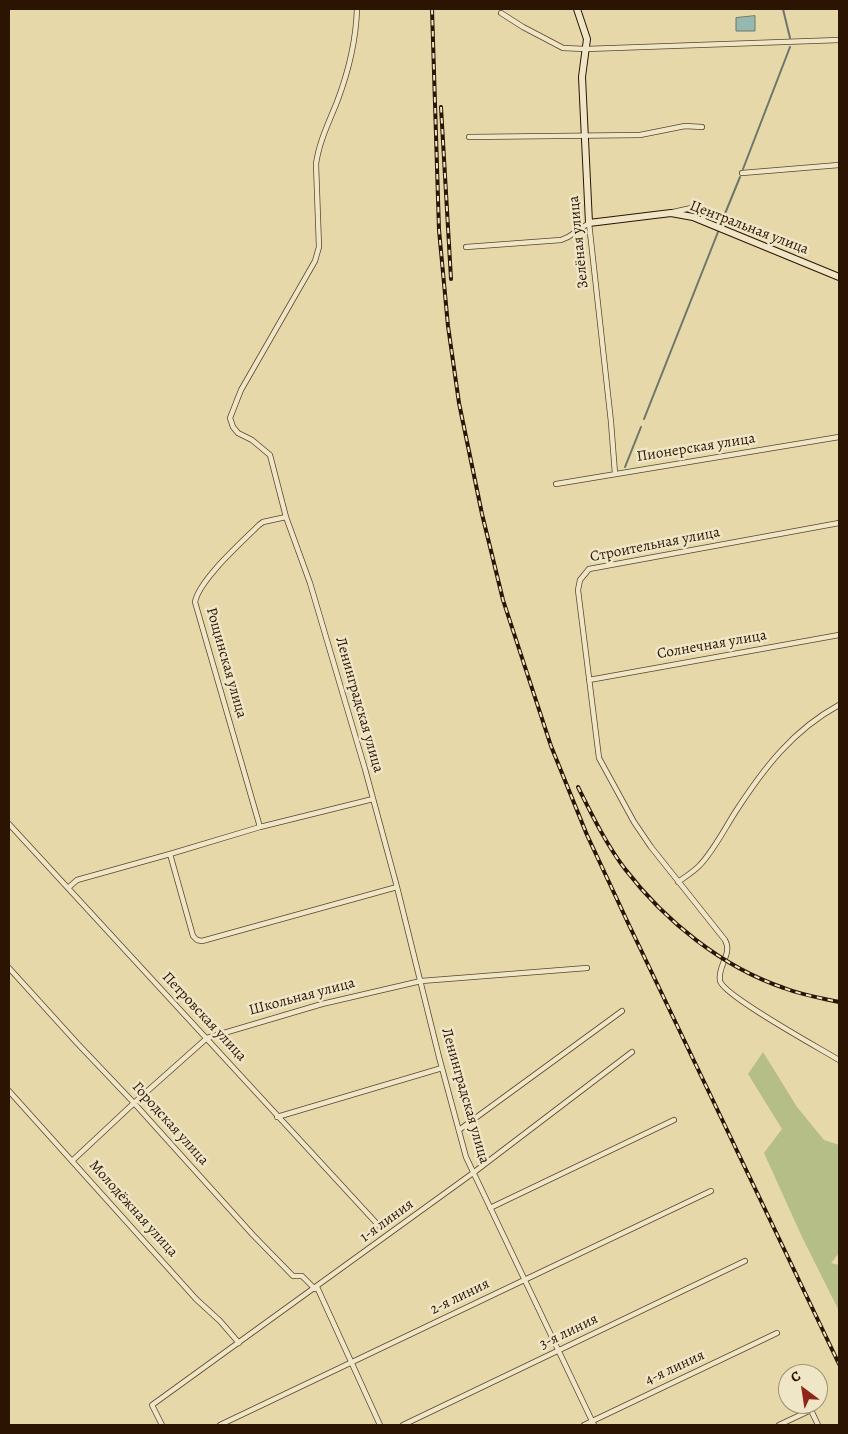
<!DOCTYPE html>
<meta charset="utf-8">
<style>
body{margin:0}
#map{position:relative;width:848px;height:1434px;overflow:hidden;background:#e6d8a9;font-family:Alegreya,serif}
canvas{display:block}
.frame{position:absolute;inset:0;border:10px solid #2c1402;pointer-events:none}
.north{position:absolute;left:778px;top:1364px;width:50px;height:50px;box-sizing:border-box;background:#efe6c7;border:1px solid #a19278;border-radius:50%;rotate:329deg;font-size:14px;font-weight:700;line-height:20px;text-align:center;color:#2c1402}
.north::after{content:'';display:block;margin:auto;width:18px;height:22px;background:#8f2418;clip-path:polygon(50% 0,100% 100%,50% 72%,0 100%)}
</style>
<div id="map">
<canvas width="848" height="1434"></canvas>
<div class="frame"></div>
<div class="north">С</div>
</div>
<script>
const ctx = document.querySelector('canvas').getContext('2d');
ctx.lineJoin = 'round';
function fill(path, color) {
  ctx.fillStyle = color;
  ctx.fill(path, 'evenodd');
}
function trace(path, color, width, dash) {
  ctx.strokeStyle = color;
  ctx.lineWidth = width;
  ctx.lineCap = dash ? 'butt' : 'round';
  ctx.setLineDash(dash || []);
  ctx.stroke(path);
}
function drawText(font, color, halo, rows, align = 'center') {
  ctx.font = font + ' Alegreya,serif';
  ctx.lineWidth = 5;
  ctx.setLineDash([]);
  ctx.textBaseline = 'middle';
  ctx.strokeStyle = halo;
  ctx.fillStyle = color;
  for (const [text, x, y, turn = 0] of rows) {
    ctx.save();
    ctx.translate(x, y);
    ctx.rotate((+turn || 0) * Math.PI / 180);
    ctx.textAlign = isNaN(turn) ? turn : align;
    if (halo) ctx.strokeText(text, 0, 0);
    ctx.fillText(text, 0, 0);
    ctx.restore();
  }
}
fill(new Path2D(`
 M763 1052 797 1107 824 1140 839 1145V1253L831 1263 839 1265V1311L802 1237 764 1153 782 1129 748 1074Z`), '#b6be87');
const water = new Path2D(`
 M755 16V31H736V18Z`);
fill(water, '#97b8b0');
trace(water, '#6c766a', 1);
trace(new Path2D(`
 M783 9 790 38
 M743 169 790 47
 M722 221 740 177
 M644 419 718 232
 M625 467 641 427`), '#6c766a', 2);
const street = new Path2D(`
 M357 9C356 40 348 73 337 102 329 122 319 142 316 164L319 247 315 261 241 390 230 418 233 427 238 433 252 440 270 455 286 517 310 583 365 769 397 887 439 1057 466 1157 594 1425
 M501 13 523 27 563 48 586 49 839 40
 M469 137 640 135 685 126 702 127
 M742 173 839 165
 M673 212 696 207 704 209 703 220
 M466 247 561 240 568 237 589 223 611 422 615 474
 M556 484 839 437
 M839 523 589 569 580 580 578 590 599 758 634 822 651 847 725 940C733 954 717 966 720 981 724 996 821 1049 839 1060
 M589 680 839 635
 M9 824 380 1227
 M260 827 195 602C199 580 242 542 259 525L263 522 286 517
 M170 854 193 936 197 940 202 941 397 887
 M678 882C685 877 693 872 699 866 713 852 725 828 736 811 764 768 793 730 839 705
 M68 888 77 880 170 854 260 827 373 799
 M9 968 77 1043 134 1103 253 1235 293 1276H302L315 1289
 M9 1091 196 1299 220 1321 239 1343
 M277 1117 442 1068
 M459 1130 622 1011
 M72 1161 134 1103 207 1038 322 1004 421 981 587 968
 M490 1208 674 1120
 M317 1287 380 1425
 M162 1425 152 1405 473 1173 632 1052
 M220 1425 711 1191
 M403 1425 745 1261
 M584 1425 777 1333
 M779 1425 811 1410 818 1425`);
const secondary = new Path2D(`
 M577 9 587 39 582 77 589 223 671 213 693 217 839 277`);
trace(street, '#5a452c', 6);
trace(secondary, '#2c1402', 8);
trace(street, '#efe6c7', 4.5);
trace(secondary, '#efe6c7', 6);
const rail = new Path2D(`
 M432 9 439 230 448 326 459 403 482 514 503 600 551 746 587 835 629 925 839 1364
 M441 107 451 279
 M578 787C592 815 606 844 625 869 665 921 722 967 784 988 802 995 821 998 839 1002`);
trace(rail, '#2c1402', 4);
trace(rail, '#efe6c7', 2, [5.5]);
drawText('15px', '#2c1402', '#efe6c7', [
 ["Центральная улица",749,228,21],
 ["Зелёная улица",579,242,-96],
 ["Пионерская улица",696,448,-9],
 ["Строительная улица",655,545,-11],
 ["Солнечная улица",712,645,-10],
 ["Рощинская улица",226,663,74],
 ["Ленинградская улица",359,705,74],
 ["Школьная улица",302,997,-15],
 ["Петровская улица",204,1017,47],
 ["Ленинградская улица",465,1096,74],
 ["Городская улица",170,1124,48],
 ["Молодёжная улица",133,1209,48],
 ["1-я линия",387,1221,-36],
 ["2-я линия",460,1297,-26],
 ["3-я линия",569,1332,-26],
 ["4-я линия",675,1368,-25]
]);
</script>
